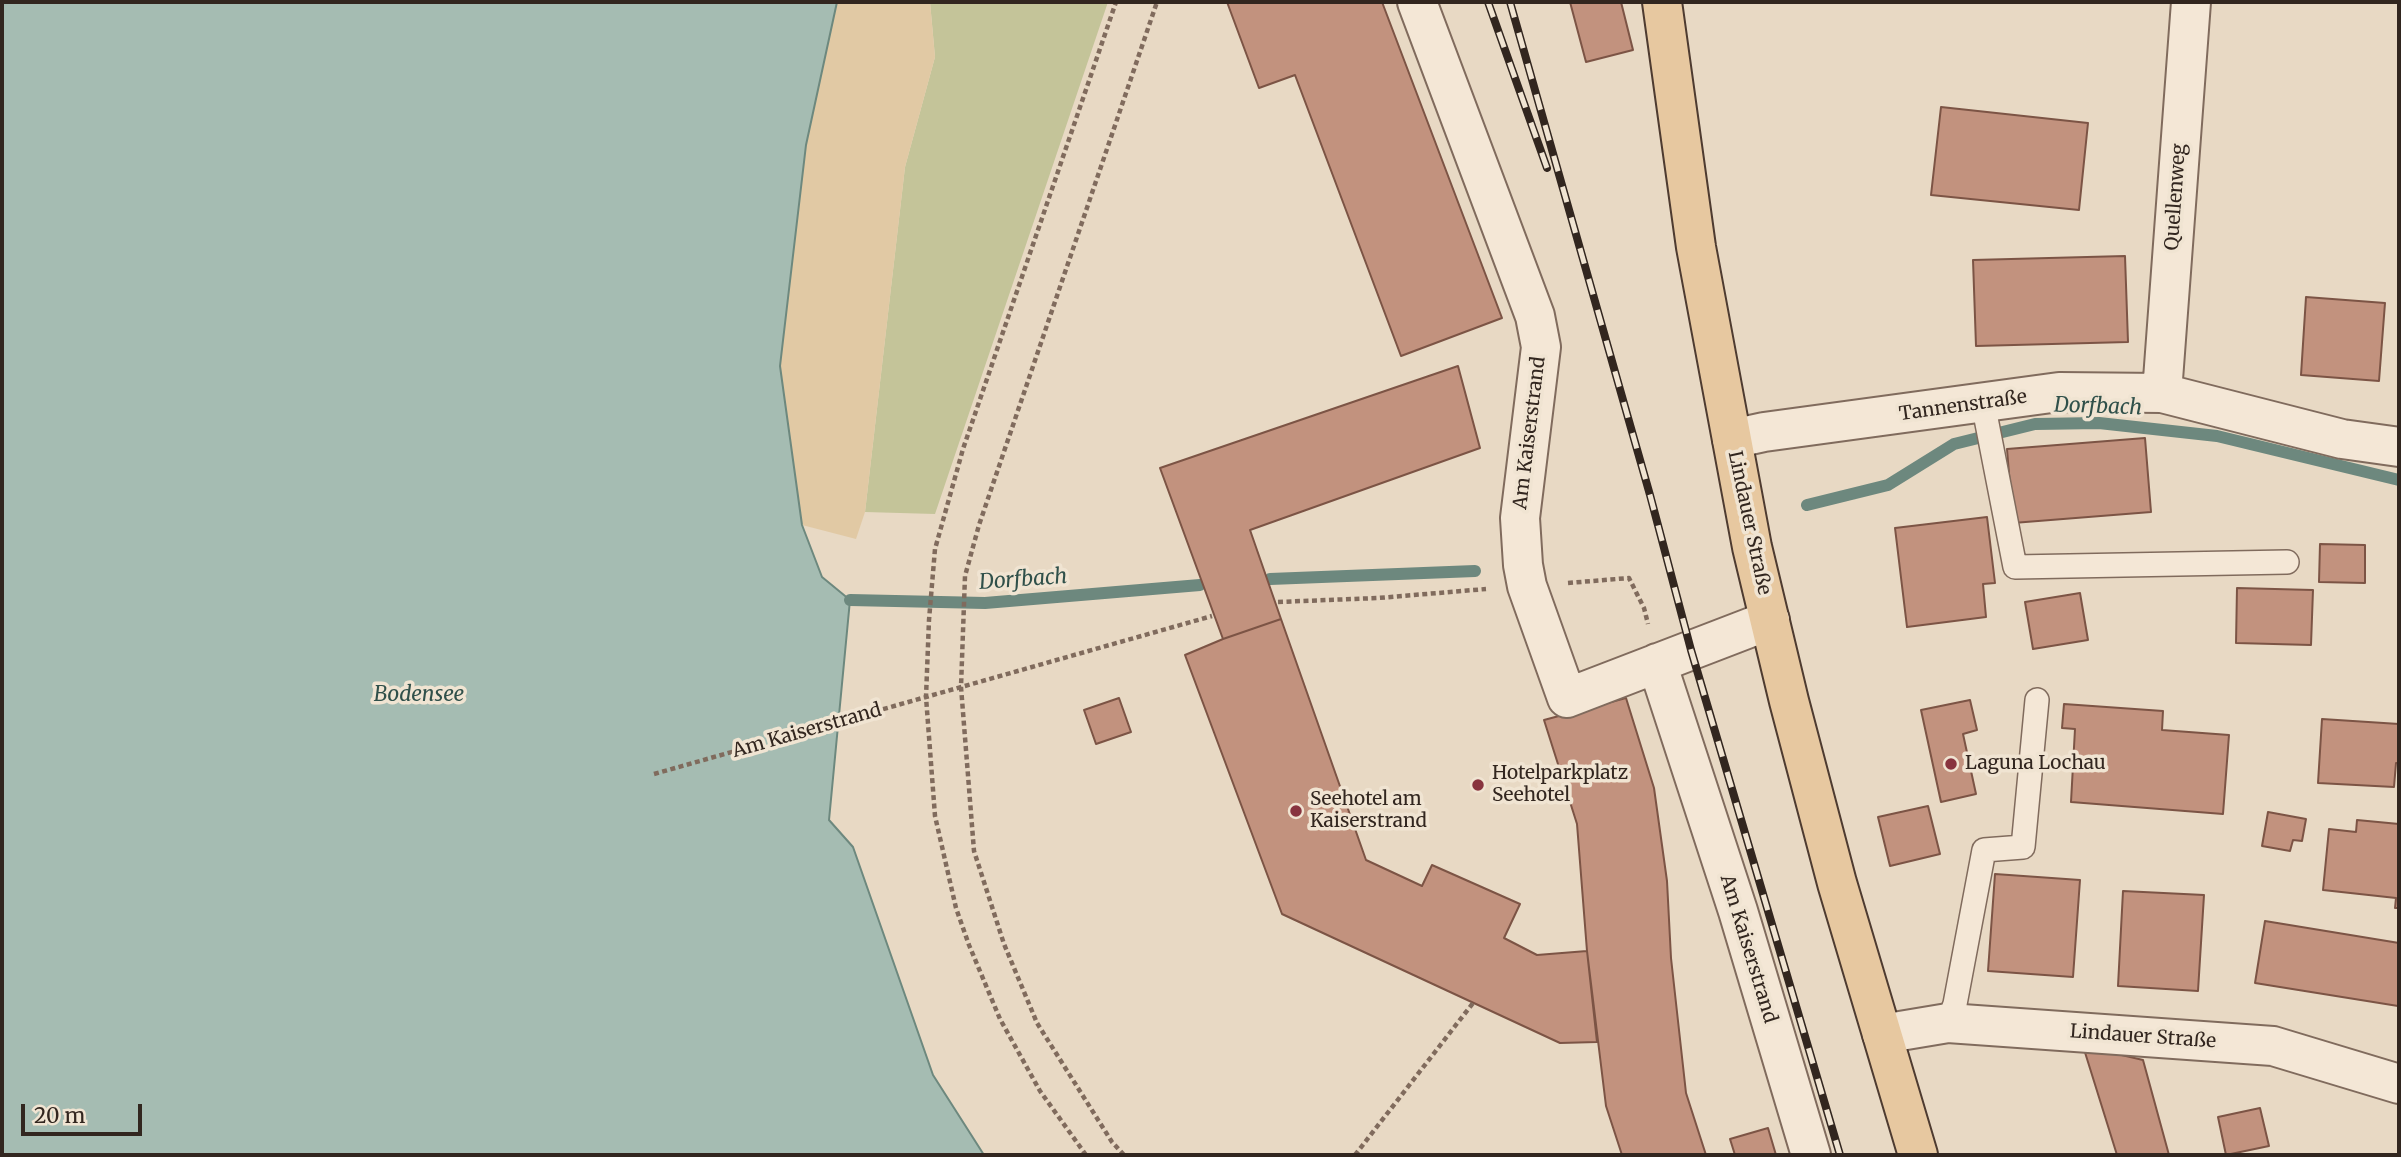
<!DOCTYPE html>
<meta charset="utf-8">
<style>
body{margin:0}
#map{position:relative;width:2401px;height:1157px;overflow:hidden;background:#e8d9c4;font-family:Merriweather,serif}
canvas{display:block}
.frame{position:absolute;inset:0;border:4px solid #32261f;pointer-events:none}
.scale{position:absolute;left:21px;top:1104px;width:121px;height:32px;box-sizing:border-box;border:4px solid #32261f;border-top:0;padding-left:9px;font-size:21px;line-height:24px;white-space:nowrap;color:#32261f;-webkit-text-stroke:5px #f0e4d2;paint-order:stroke}
</style>
<div id="map">
<canvas width="2401" height="1157"></canvas>
<div class="frame"></div>
<div class="scale">20 m</div>
</div>
<script>
const ctx = document.querySelector('canvas').getContext('2d');
ctx.lineJoin = 'round';
function fill(path, color) {
  ctx.fillStyle = color;
  ctx.fill(path, 'evenodd');
}
function trace(path, color, width, dash) {
  ctx.strokeStyle = color;
  ctx.lineWidth = width;
  ctx.lineCap = dash ? 'butt' : 'round';
  ctx.setLineDash(dash || []);
  ctx.stroke(path);
}
function drawText(font, color, halo, rows, align = 'center') {
  ctx.font = font + ' Merriweather,serif';
  ctx.lineWidth = 7;
  ctx.setLineDash([]);
  ctx.textBaseline = 'middle';
  ctx.strokeStyle = halo;
  ctx.fillStyle = color;
  for (const [text, x, y, turn = 0] of rows) {
    ctx.save();
    ctx.translate(x, y);
    ctx.rotate((+turn || 0) * Math.PI / 180);
    ctx.textAlign = isNaN(turn) ? turn : align;
    if (halo) ctx.strokeText(text, 0, 0);
    ctx.fillText(text, 0, 0);
    ctx.restore();
  }
}
fill(new Path2D(`
 M930 2H1108L935 514 865 512 905 167 935 57Z`), '#c4c499');
fill(new Path2D(`
 M837 2H930L935 57 905 167 865 512 856 539 802 525 780 366 806 145Z`), '#e1c9a4');
const water = new Path2D(`
 M2 2H837L806 145 780 366 802 525 822 577 850 600 829 820 853 847 933 1075 984 1155H2Z`);
fill(water, '#a5bcb2');
trace(water, '#6d887e', 2);
trace(new Path2D(`
 M1807 505 1888 485 1954 444 2035 424 2099 423 2217 436 2399 480
 M1270 579 1475 571
 M850 600 985 603 1200 585`), '#6d887e', 12);
const building = new Path2D(`
 M1227 2H1382L1502 318 1401 356 1295 75 1259 88Z
 M1570 2H1621L1633 50 1586 62Z
 M1941 107 2088 123 2079 210 1931 195Z
 M2125 256 2128 342 1976 346 1973 260Z
 M2306 297 2385 303 2379 381 2301 375Z
 M1458 366 1480 448 1250 530 1281 619 1223 639 1160 468Z
 M2145 438 2151 512 2013 523 2007 449Z
 M1987 517 1995 583 1983 584 1986 617 1907 627 1895 528Z
 M2320 544 2365 545V583L2319 582Z
 M2237 588 2313 590 2311 645 2236 643Z
 M2080 593 2088 640 2033 649 2025 602Z
 M1281 619 1366 860 1422 886 1432 865 1520 904 1504 938 1537 955 1587 951 1597 1042 1560 1043 1282 914 1185 655 1223 639Z
 M1119 698 1131 732 1096 744 1084 710Z
 M1626 698 1654 788 1667 881 1671 958 1686 1093 1706 1155H1622L1606 1106 1587 951 1577 824 1544 720Z
 M1970 700 1977 730 1963 734 1976 794 1941 802 1921 710Z
 M2064 704 2163 711 2162 730 2229 735 2223 814 2071 802 2075 729 2062 728Z
 M2322 719 2399 724V763H2396L2394 787 2318 783Z
 M1928 806 1940 854 1890 866 1878 817Z
 M2268 812 2306 819 2302 841 2293 840 2290 851 2262 846Z
 M2357 820 2399 824V908H2395L2396 898 2323 890 2329 829 2356 832Z
 M1995 874 2080 880 2073 977 1988 971Z
 M2123 891 2204 895 2198 991 2118 986Z
 M2265 921 2399 943 2398 1006 2255 983Z
 M2083 1046 2143 1060 2169 1155H2117Z
 M2260 1108 2269 1146 2226 1155 2218 1117Z
 M1768 1128 1776 1155H1735L1730 1139Z`);
fill(building, '#c2927e');
trace(building, '#7c5445', 2);
const service = new Path2D(`
 M1983 403 2015 567 2287 562
 M1948 1023 1955 1004 1984 850 2023 847 2037 700`);
const minor = new Path2D(`
 M1417 2 1535 316 1541 347 1520 518 1523 565 1527 586 1567 698 1770 620
 M2162 393 2191 2
 M1732 439 1764 432 2059 392 2162 393 2342 439 2399 447
 M1657 663 1738 911 1811 1155
 M1882 1034 1948 1023 2273 1046 2399 1084`);
const primary = new Path2D(`
 M1662 2 1696 247 1752 547 1789 701 1837 883 1918 1155`);
trace(service, '#806b5d', 26);
trace(minor, '#806b5d', 42);
trace(primary, '#4e3b30', 42);
trace(new Path2D(`
 M1568 583 1629 578 1644 608 1648 624
 M1278 602 1378 598 1486 589
 M654 774 1212 616
 M1086 1155 1040 1091 1000 1019 969 945 956 908 935 816 926 697 929 620 935 549 963 449 1116 2
 M1124 1155 1112 1142 1037 1023 1004 944 974 851 961 687 965 576 979 525 1157 2
 M1355 1155 1473 1003`), '#806b5d', 4.5, [5, 3.5]);
trace(service, '#f4e7d6', 23);
trace(minor, '#f4e7d6', 38);
trace(primary, '#e7c8a0', 38);
const rail = new Path2D(`
 M1488 2 1547 168
 M1510 2 1650 495 1691 650 1840 1155`);
trace(rail, '#32261f', 8);
trace(rail, '#f0e4d2', 5, [16]);
for (const [x, y, r, color] of [
 [1951,764,7,"#88343f"],
 [1478,785,7,"#88343f"],
 [1296,811,7,"#88343f"]
]) {
  const dot = new Path2D();
  dot.arc(x, y, r, 0, 2 * Math.PI);
  ctx.fillStyle = color;
  ctx.fill(dot);
  trace(dot, '#f0e4d2', 2.5);
}
drawText('19px', '#32261f', '#f0e4d2', [
 ["Quellenweg",2176,197,-86],
 ["Tannenstraße",1963,406,-8],
 ["Am Kaiserstrand",1530,433,-83],
 ["Lindauer Straße",1749,523,78],
 ["Am Kaiserstrand",807,731,-16],
 ["Am Kaiserstrand",1748,949,73],
 ["Lindauer Straße",2143,1037,4]
]);
drawText('19px', '#32261f', '#f0e4d2', [
 ["Laguna Lochau",1965,764],
 ["Hotelparkplatz",1492,774],
 ["Seehotel",1492,796],
 ["Seehotel am",1310,800],
 ["Kaiserstrand",1310,822]
], 'left');
drawText('italic 21px', '#30504a', '#f0e4d2', [
 ["Dorfbach",2098,407,2],
 ["Dorfbach",1023,580,-4],
 ["Bodensee",419,695]
]);
</script>
